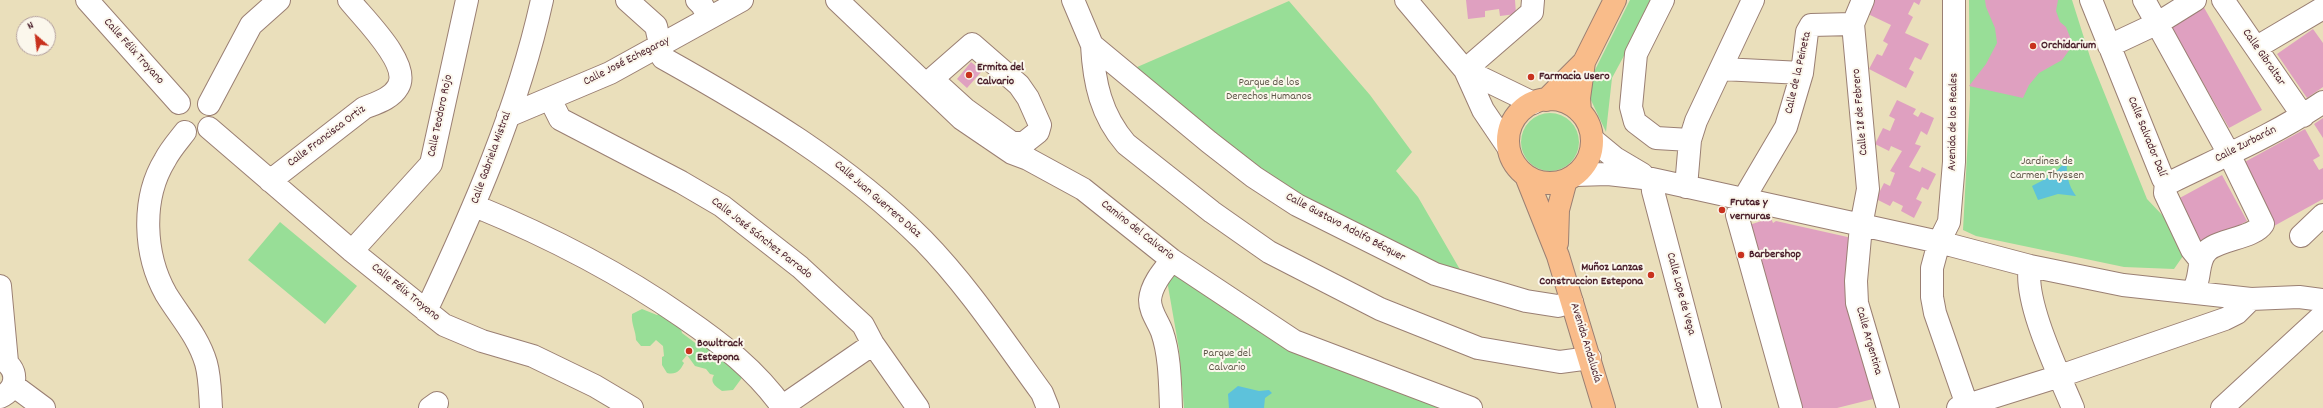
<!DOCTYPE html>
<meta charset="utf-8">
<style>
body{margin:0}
#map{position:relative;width:2323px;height:408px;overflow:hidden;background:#eadfbb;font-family:Dekko,sans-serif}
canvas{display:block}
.north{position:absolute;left:16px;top:16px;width:40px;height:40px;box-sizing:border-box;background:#fbf7ec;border:1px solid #b4a19f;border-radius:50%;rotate:332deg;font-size:11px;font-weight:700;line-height:16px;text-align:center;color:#4a1f2b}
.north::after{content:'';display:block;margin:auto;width:14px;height:18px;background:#c8321e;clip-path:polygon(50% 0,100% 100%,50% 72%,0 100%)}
</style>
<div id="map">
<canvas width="2323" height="408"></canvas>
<div class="north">N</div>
</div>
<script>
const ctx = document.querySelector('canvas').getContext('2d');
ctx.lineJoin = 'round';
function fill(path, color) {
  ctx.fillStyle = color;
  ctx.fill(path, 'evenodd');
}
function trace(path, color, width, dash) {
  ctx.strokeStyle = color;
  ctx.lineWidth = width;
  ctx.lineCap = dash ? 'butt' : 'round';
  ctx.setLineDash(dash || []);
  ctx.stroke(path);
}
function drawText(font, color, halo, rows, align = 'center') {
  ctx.font = font + ' Dekko,sans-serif';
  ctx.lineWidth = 4;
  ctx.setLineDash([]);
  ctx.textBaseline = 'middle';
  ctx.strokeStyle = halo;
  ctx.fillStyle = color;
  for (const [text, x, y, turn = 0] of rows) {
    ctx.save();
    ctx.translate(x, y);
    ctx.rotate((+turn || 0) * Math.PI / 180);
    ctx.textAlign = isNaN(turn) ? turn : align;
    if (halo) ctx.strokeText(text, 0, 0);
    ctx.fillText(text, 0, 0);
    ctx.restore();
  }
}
fill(new Path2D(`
 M1630 0H1654L1612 78 1606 132 1590 98 1589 82Z
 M1969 0H2072L2091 60 2147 199 2165 218 2183 256 2174 269 2124 267 1976 236 1963 230 1970 99Z
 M1289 1 1370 95 1412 152 1396 171 1418 197 1462 273 1337 221 1245 166 1128 71Z
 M1521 142a29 29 0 1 1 58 0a29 29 0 1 1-58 0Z
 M280 222 357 286 325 324 248 260Z
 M1165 269 1226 305 1463 408H1184L1179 349Z
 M642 309 657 315 664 311 679 321 682 333 698 345 703 343 714 352 715 355 723 359 744 375 733 390 722 391C717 387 709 383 714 375L710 374 706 369 695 366 687 355 682 361 684 363C680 371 676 375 667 373L662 365V357L664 356 663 346 656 340 650 346H641L636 340C636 331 631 324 632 314Z`), '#98de97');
fill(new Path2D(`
 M2067 160C2066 174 2068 185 2076 196L2058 194 2038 200 2032 186 2053 175Z
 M1238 386 1259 391 1269 390 1272 393 1265 398 1264 408H1229L1228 394Z`), '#5dc2db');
fill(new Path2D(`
 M1466 0H1515L1516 14 1500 16 1499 9 1485 11V17L1468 19Z
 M1875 0H1921L1919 5 1914 2 1908 14 1913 17 1905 33 1929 44 1921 60 1915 57 1909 69 1914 72 1906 88 1869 69 1877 54 1882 56 1888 44 1883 41 1891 25 1868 14Z
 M1985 0H2058L2056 11 2060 22 2066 27 2070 37V49L2062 60 2039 73 2029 85 2023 98 1969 86 1986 64 1997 43 1995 28 1986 7Z
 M2202 4 2262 110 2229 128 2171 27Z
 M2313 29 2323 43V87L2307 98 2277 54Z
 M971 62 982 71 967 88 957 79Z
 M1897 100 1916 109 1913 114 1918 117 1921 112 1934 118 1927 135 1921 131 1915 144 1921 146 1909 167 1920 172 1922 167 1936 174 1928 190 1922 187 1916 199 1922 202 1914 218 1901 211 1903 206 1893 201 1890 206 1876 199 1884 183 1890 186 1895 173 1890 171 1902 151 1891 146 1889 151 1875 144 1883 128 1890 131 1895 119 1889 116Z
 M2323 118V138L2314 124Z
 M2305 129 2320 156 2313 160 2319 170 2323 168V199L2274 226 2241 164Z
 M2222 175 2247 221 2201 246 2176 200Z
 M1771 218 1773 223 1776 221 1852 238 1877 398 1837 408H1802L1749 225Z`), '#dfa0c0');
const minor = new Path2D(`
 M87 0 179 103
 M627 0 656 26 663 58C756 110 847 164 923 240 968 286 1004 341 1042 393L1048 408
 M697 0 702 5 709 18
 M837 0 962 119 1012 153 1028 159 1083 189 1172 260 1294 341 1471 408
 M1073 0 1092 45 1209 142 1254 177 1297 205 1435 274 1526 301 1558 306 1572 302
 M1406 0 1465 70 1483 110 1508 147
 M1663 0 1636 54 1631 107 1635 122 1656 138 1690 140
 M1863 0 1853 24 1868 189 1861 226 1856 281 1857 303 1888 408
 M1954 0V162L1949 222 1939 242 1932 268V297L1935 313 1968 408
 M2091 0 2163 179 2166 182 2165 193 2192 250 2200 260
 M2144 0 2229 154 2263 224C2254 238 2221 239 2208 250 2195 261 2203 281 2191 292
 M2223 0 2303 116
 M972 44 1019 85 1028 98 1040 125 1038 132 1024 143H1012L965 109 932 79Z
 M1092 45C1094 83 1101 115 1126 144L1212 212 1269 252 1380 309 1478 348 1560 362 1590 358
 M2109 46 2158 23 2195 0
 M2257 47 2323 8
 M1722 69 1802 73
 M1465 70 1532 12 1533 0
 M1465 70 1533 103
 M550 99 560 119 681 182 722 206 800 267 863 325 873 344 918 408
 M209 104 251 25 279 0
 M508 116 610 73 742 0
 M209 128 352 251 444 325 482 341 533 356 595 386 632 408
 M185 132C178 141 170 150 165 160 141 199 144 255 166 294 180 317 198 336 206 363 210 377 210 393 211 408
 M1592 139 1615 158 1642 174
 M1575 175 1608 174 1652 179 1939 242 2030 266 2123 285 2251 299 2299 297 2323 300
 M1652 179 1653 191 1710 408
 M270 181 364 108C376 103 391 99 398 87 412 64 363 18 349 0
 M2166 182H2171C2222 157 2276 134 2323 102
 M1686 187 1690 140 1696 121 1753 0
 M475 206C548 236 617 271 683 317 721 343 756 370 783 408
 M2301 236 2323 215
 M352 251 431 164 467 0
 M2030 266C2023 301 2059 374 2073 408
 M0 286 7 362
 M426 311C473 211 518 109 542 0
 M0 359C19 367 19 389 0 397
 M13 385 44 408
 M430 408 437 403
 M780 408 873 344
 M1171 408C1170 384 1170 355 1162 332 1158 321 1150 312 1150 300 1151 285 1163 271 1172 260
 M1791 408 1737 215 1743 200 1786 127 1802 73 1807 32 1811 25 1853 24
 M1958 408 2060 376 2225 319 2237 313 2251 299
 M2222 408 2323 315`);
const major = new Path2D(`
 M1508 141a42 42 0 1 1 84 0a42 42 0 1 1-84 0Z
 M1546 100 1584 62
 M1580 112 1579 98 1584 62 1615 0
 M1526 176 1558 256 1604 408
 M1557 243 1558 210 1566 180`);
trace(minor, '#9a7f73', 24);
trace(major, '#9a7f73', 24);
trace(minor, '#fff', 22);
trace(major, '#f9bc8a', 22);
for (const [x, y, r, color] of [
 [2033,46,4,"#c8321e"],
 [969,75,4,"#c8321e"],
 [1531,77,4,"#c8321e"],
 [1722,210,4,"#c8321e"],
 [1741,255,4,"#c8321e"],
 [1651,275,4,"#c8321e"],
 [689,351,4,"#c8321e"]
]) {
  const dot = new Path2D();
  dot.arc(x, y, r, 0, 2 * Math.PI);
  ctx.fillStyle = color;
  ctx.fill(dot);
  trace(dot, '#fbf7ec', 1.5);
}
drawText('bold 12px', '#4a1f2b', '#fbf7ec', [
 ["Orchidarium",2041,46],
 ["Ermita del",977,68],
 ["Calvario",977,82],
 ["Farmacia Usero",1539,77],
 ["Frutas y",1730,203],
 ["vernuras",1730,217],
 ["Barbershop",1749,255],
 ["Muñoz Lanzas",1643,268,"right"],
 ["Construccion Estepona",1643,282,"right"],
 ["Bowltrack",697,344],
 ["Estepona",697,358]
], 'left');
drawText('12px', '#4a1f2b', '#fbf7ec', [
 ["Calle Félix Troyano",133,52,48],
 ["Calle Gibraltar",2263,58,55],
 ["Calle José Echegaray",627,62,-27],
 ["Calle de la Peineta",1799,73,-77],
 ["Calle 28 de Febrero",1861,112,-95],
 ["Calle Teodoro Rojo",441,116,-78],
 ["Avenida de los Reales",1954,122,-89],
 ["Calle Francisca Ortiz",327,137,-37],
 ["Calle Salvador Dalí",2146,137,68],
 ["Calle Zurbarán",2246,145,-27],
 ["Calle Gabriela Mistral",492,158,-70],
 ["Calle Juan Guerrero Díaz",877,200,41],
 ["Calle Gustavo Adolfo Bécquer",1345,228,28],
 ["Camino del Calvario",1137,231,38],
 ["Calle José Sánchez Parrado",761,239,38],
 ["Calle Félix Troyano",405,293,39],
 ["Calle Lope de Vega",1680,294,75],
 ["Calle Argentina",1868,341,74],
 ["Avenida Andalucía",1585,343,73]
]);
drawText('12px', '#61584b', '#fbf7ec', [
 ["Parque de los",1269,83],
 ["Derechos Humanos",1269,97],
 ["Jardines de",2047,162],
 ["Carmen Thyssen",2047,176],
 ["Parque del",1227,354],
 ["Calvario",1227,368]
]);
</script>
